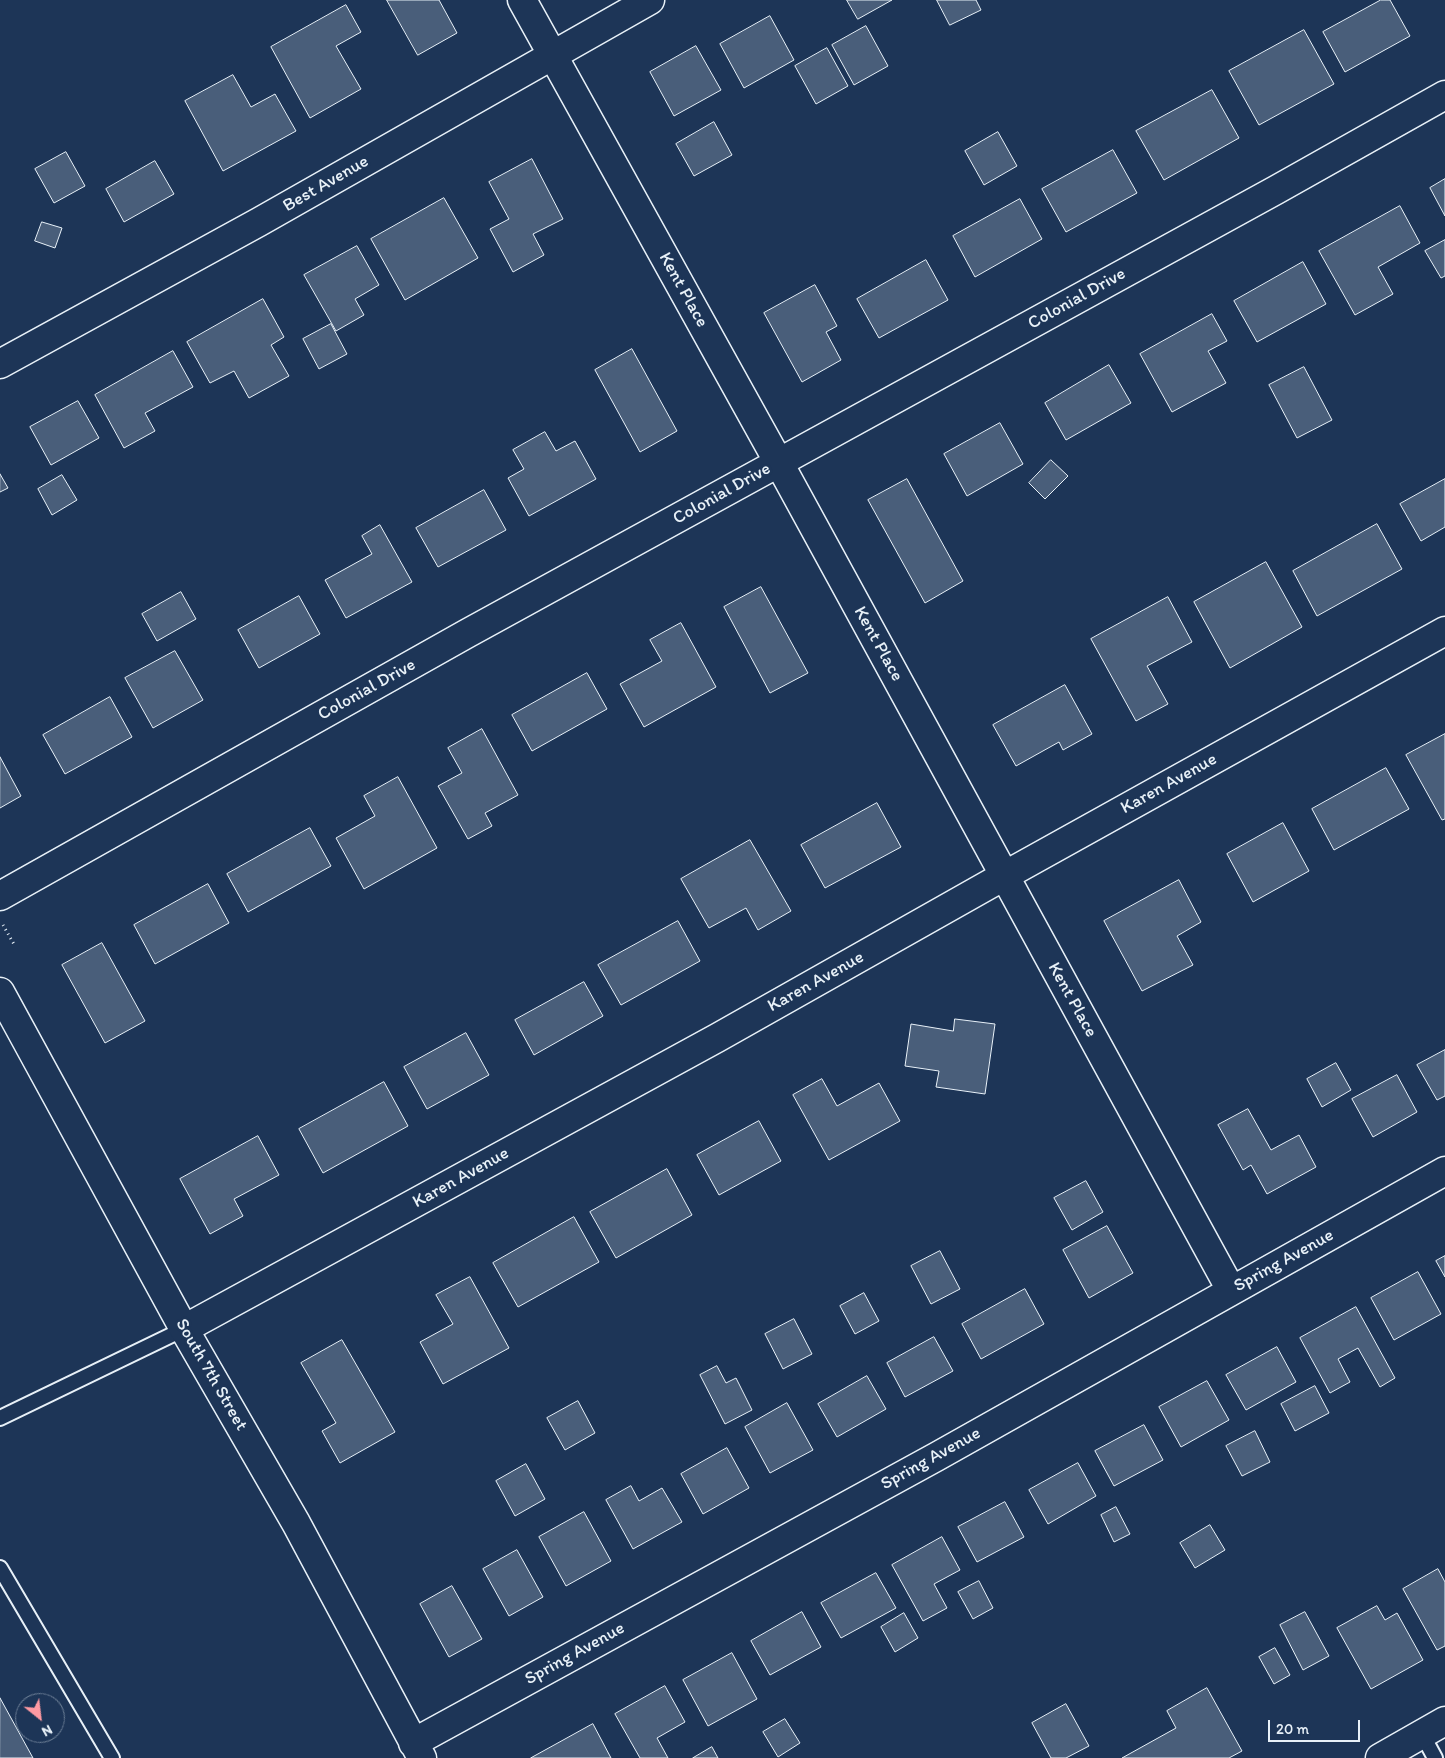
<!DOCTYPE html>
<style>
body{margin:0}
#map{position:relative;width:1445px;height:1758px;overflow:hidden;background:#1d3557;font-family:Itim,sans-serif}
canvas{display:block}
.north{position:absolute;left:15px;top:1693px;width:50px;height:50px;box-sizing:border-box;background:#1d3557;border:1px solid #6e8097;border-radius:50%;rotate:151deg;font-size:14px;font-weight:700;line-height:20px;text-align:center;color:#e8f1f8}
.north::after{content:'';display:block;margin:auto;width:18px;height:22px;background:#ff9aa2;clip-path:polygon(50% 0,100% 100%,50% 72%,0 100%)}
.scale{position:absolute;left:1268px;top:1720px;width:92px;height:22px;box-sizing:border-box;border:2px solid #e8f1f8;border-top:0;padding-left:6px;font-size:15px;line-height:18px;white-space:nowrap;color:#e8f1f8;-webkit-text-stroke:4px #1d3557;paint-order:stroke}
</style>
<div id="map">
<canvas width="1445" height="1758"></canvas>
<div class="north">N</div>
<div class="scale">20 m</div>
</div>
<script>
const ctx = document.querySelector('canvas').getContext('2d');
ctx.lineJoin = 'round';
function fill(path, color) {
  ctx.fillStyle = color;
  ctx.fill(path, 'evenodd');
}
function trace(path, color, width, dash) {
  ctx.strokeStyle = color;
  ctx.lineWidth = width;
  ctx.lineCap = dash ? 'butt' : 'round';
  ctx.setLineDash(dash || []);
  ctx.stroke(path);
}
function drawText(font, color, halo, rows, align = 'center') {
  ctx.font = font + ' Itim,sans-serif';
  ctx.lineWidth = 5;
  ctx.setLineDash([]);
  ctx.textBaseline = 'middle';
  ctx.strokeStyle = halo;
  ctx.fillStyle = color;
  for (const [text, x, y, turn = 0] of rows) {
    ctx.save();
    ctx.translate(x, y);
    ctx.rotate((+turn || 0) * Math.PI / 180);
    ctx.textAlign = isNaN(turn) ? turn : align;
    if (halo) ctx.strokeText(text, 0, 0);
    ctx.fillText(text, 0, 0);
    ctx.restore();
  }
}
const building = new Path2D(`
 M387 0H439L457 33 418 55Z
 M847 0H892L858 19Z
 M937 0H976L981 10 950 25Z
 M1381 0H1390L1410 36 1345 72 1323 32Z
 M346 5 361 32 336 46 361 89 310 118 271 47Z
 M770 16 794 60 744 88 720 44Z
 M866 26 888 66 854 85 832 45Z
 M1304 30 1334 84 1259 125 1229 71Z
 M696 46 721 90 674 116 650 72Z
 M827 48 848 86 816 104 795 66Z
 M233 75 251 107 275 94 296 131 223 171 185 101Z
 M1212 90 1239 138 1164 180 1136 131Z
 M714 122 732 155 694 176 676 144Z
 M998 132 1017 166 984 185 965 151Z
 M1113 150 1137 193 1066 232 1042 189Z
 M66 152 85 186 54 203 35 169Z
 M532 159 563 219 533 234 544 255 513 272 490 229 509 219 489 182Z
 M155 161 174 194 124 222 106 189Z
 M1445 179V216L1430 188Z
 M444 198 478 258 405 300 371 239Z
 M1020 199 1042 239 975 277 953 236Z
 M1400 206 1420 243 1378 267 1393 294 1355 315 1319 251Z
 M42 222 62 228 55 248 35 241Z
 M1445 240V276L1441 278 1425 251Z
 M357 246 379 285 355 299 364 315 336 331 304 275Z
 M926 260 948 300 879 338 857 299Z
 M1303 262 1326 304 1257 342 1234 301Z
 M815 285 837 326 826 332 841 360 802 382 764 313Z
 M263 299 284 337 271 345 289 376 249 398 234 371 210 383 187 342Z
 M1212 314 1227 341 1208 351 1226 383 1172 412 1140 354Z
 M331 324 347 354 319 369 303 339Z
 M632 349 677 431 640 452 595 370Z
 M173 351 193 387 145 413 155 431 124 448 95 395Z
 M1109 365 1131 403 1066 440 1045 403Z
 M1304 367 1332 420 1297 438 1269 385Z
 M78 401 99 438 51 465 30 427Z
 M1000 423 1023 464 967 496 944 454Z
 M545 432 556 451 575 441 596 479 529 516 508 478 524 469 513 450Z
 M1051 460 1068 476 1045 499 1029 483Z
 M0 474 8 488 0 492Z
 M62 475 77 500 52 515 38 489Z
 M907 479 963 581 925 603 868 500Z
 M1445 479V527L1421 541 1400 504Z
 M484 490 506 530 438 567 416 528Z
 M1377 524 1402 569 1317 616 1293 571Z
 M380 525 412 582 346 618 325 580 372 554 362 536Z
 M1266 562 1302 627 1230 668 1194 602Z
 M761 587 808 673 770 693 724 607Z
 M181 592 196 619 157 641 142 614Z
 M299 596 320 634 259 668 238 630Z
 M1168 597 1192 642 1147 666 1168 704 1136 721 1091 639Z
 M681 623 716 687 644 727 620 684 662 661 650 640Z
 M175 651 203 700 153 728 125 678Z
 M587 673 607 709 532 751 512 715Z
 M1065 685 1092 734 1063 750 1059 742 1016 766 993 725Z
 M110 697 132 737 65 774 43 735Z
 M482 729 518 795 485 813 492 826 468 839 438 786 462 773 448 748Z
 M1445 734V819L1442 820 1406 755Z
 M0 757 21 796 0 808Z
 M1386 768 1409 809 1334 850 1312 809Z
 M398 777 437 848 364 889 336 838 375 816 364 796Z
 M877 803 901 847 825 888 801 845Z
 M1283 823 1309 871 1253 902 1227 854Z
 M310 828 331 866 248 912 227 874Z
 M750 840 791 911 758 930 746 908 709 928 681 879Z
 M1179 880 1201 922 1177 936 1193 965 1142 991 1104 921Z
 M208 884 229 923 155 964 134 925Z
 M678 921 700 961 621 1005 598 965Z
 M102 943 145 1021 105 1043 62 965Z
 M584 982 603 1016 534 1055 515 1020Z
 M955 1019 995 1024 985 1094 936 1087 939 1071 905 1066 911 1024 953 1031Z
 M466 1033 489 1075 427 1109 404 1067Z
 M1445 1050V1096L1437 1100 1417 1065Z
 M1336 1063 1351 1090 1322 1107 1307 1079Z
 M1397 1075 1417 1112 1373 1137 1352 1099Z
 M822 1079 837 1106 879 1083 900 1121 829 1160 793 1095Z
 M384 1082 408 1126 323 1173 299 1129Z
 M1248 1109 1271 1150 1299 1135 1316 1167 1267 1194 1251 1165 1243 1170 1218 1125Z
 M759 1121 781 1161 719 1195 697 1155Z
 M258 1136 279 1175 234 1199 243 1216 210 1234 180 1179Z
 M667 1169 692 1215 616 1258 590 1212Z
 M1086 1181 1103 1212 1072 1230 1054 1198Z
 M574 1217 599 1262 518 1307 493 1263Z
 M1107 1226 1133 1273 1089 1298 1063 1250Z
 M940 1251 960 1289 931 1304 911 1266Z
 M1445 1256V1277L1436 1261Z
 M1418 1272 1441 1314 1394 1340 1371 1298Z
 M470 1277 509 1348 443 1384 420 1342 453 1324 436 1295Z
 M1025 1289 1044 1324 981 1359 962 1324Z
 M864 1293 879 1321 855 1334 840 1306Z
 M1356 1307 1395 1378 1380 1387 1358 1348 1338 1359 1350 1382 1330 1393 1300 1338Z
 M794 1319 812 1354 783 1369 765 1334Z
 M934 1337 953 1371 905 1397 887 1363Z
 M342 1340 395 1432 340 1463 322 1431 336 1423 301 1363Z
 M1277 1347 1296 1382 1246 1410 1226 1375Z
 M717 1366 726 1383 736 1378 752 1410 725 1424 700 1375Z
 M867 1376 886 1409 837 1437 818 1404Z
 M1207 1381 1229 1420 1181 1447 1159 1407Z
 M1315 1386 1329 1413 1295 1431 1281 1404Z
 M578 1401 595 1433 565 1450 547 1418Z
 M787 1403 813 1450 770 1473 745 1427Z
 M1144 1425 1163 1460 1114 1486 1095 1451Z
 M1255 1431 1270 1462 1242 1476 1226 1446Z
 M727 1448 749 1488 703 1514 681 1474Z
 M1078 1463 1096 1496 1048 1524 1029 1490Z
 M526 1464 545 1499 515 1516 496 1481Z
 M631 1486 639 1501 662 1488 682 1522 633 1549 606 1500Z
 M1005 1502 1024 1537 977 1562 958 1527Z
 M1116 1507 1130 1534 1114 1542 1101 1515Z
 M584 1512 611 1561 566 1586 539 1537Z
 M1210 1525 1225 1550 1195 1568 1180 1543Z
 M942 1537 960 1570 934 1584 947 1608 923 1621 892 1565Z
 M517 1550 543 1597 509 1616 483 1569Z
 M1438 1569 1445 1582V1646L1437 1650 1403 1589Z
 M876 1573 896 1608 841 1638 821 1603Z
 M979 1581 993 1608 973 1619 958 1592Z
 M452 1586 482 1639 449 1657 420 1604Z
 M1377 1606 1385 1620 1397 1613 1423 1660 1371 1689 1337 1628Z
 M802 1612 821 1647 770 1675 751 1641Z
 M1305 1612 1329 1656 1303 1670 1280 1625Z
 M904 1613 918 1638 895 1652 881 1627Z
 M1275 1648 1290 1675 1274 1684 1259 1657Z
 M732 1653 757 1699 708 1726 683 1680Z
 M665 1686 685 1722 657 1738 668 1758H640L615 1714Z
 M1207 1688 1242 1751 1229 1758H1122L1176 1728 1167 1711Z
 M0 1698 33 1758H0Z
 M1066 1704 1089 1746 1066 1758H1051L1032 1723Z
 M785 1719 800 1743 778 1757 763 1732Z
 M593 1724 611 1758H531Z
 M712 1747 718 1758H693Z`);
fill(building, '#495e7a');
trace(building, '#e8f1f8', 1);
const service = new Path2D(`
 M0 1418 184 1329
 M0 1568 112 1758
 M1422 1734 1435 1758`);
const minor = new Path2D(`
 M522 0 779 463 1231 1290
 M0 364 259 222 650 0
 M0 896 468 633 1276 190 1445 95
 M0 992 184 1329 296 1523 422 1758
 M184 1329 717 1038 1004 876 1445 631
 M413 1743 936 1457 1445 1171
 M1380 1758 1445 1721`);
trace(service, '#e8f1f8', 18);
trace(minor, '#e8f1f8', 31);
trace(new Path2D(`
 M3 925 15 946`), '#e8f1f8', 3, [1, 4]);
trace(service, '#1d3557', 14);
trace(minor, '#1d3557', 28);
drawText('18px', '#e8f1f8', '#1d3557', [
 ["Best Avenue",326,184,-30],
 ["Kent Place",683,290,61],
 ["Colonial Drive",1077,299,-29],
 ["Colonial Drive",722,494,-29],
 ["Kent Place",878,644,61],
 ["Colonial Drive",367,690,-29],
 ["Karen Avenue",1169,784,-29],
 ["Karen Avenue",816,982,-29],
 ["Kent Place",1072,1000,61],
 ["Karen Avenue",461,1178,-29],
 ["Spring Avenue",1284,1261,-29],
 ["South 7th Street",211,1375,60],
 ["Spring Avenue",931,1459,-29],
 ["Spring Avenue",575,1654,-29]
]);
</script>
